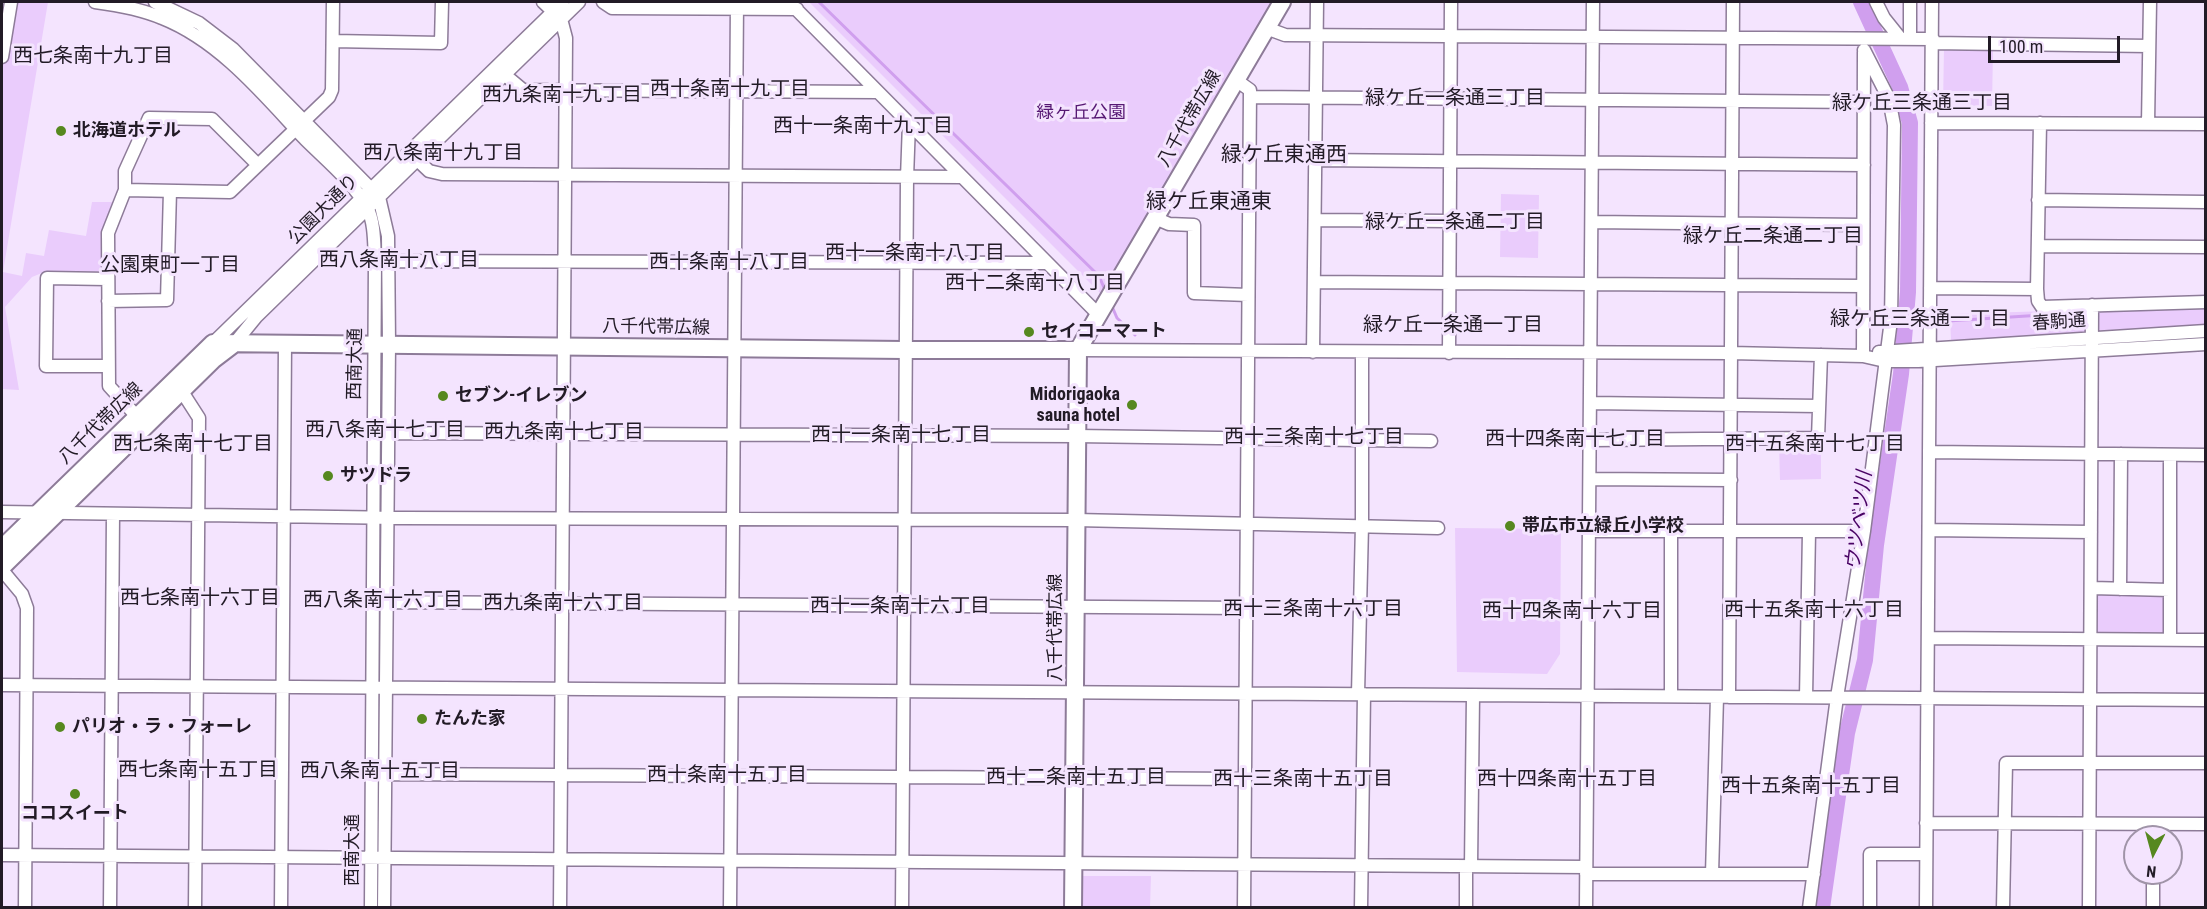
<!DOCTYPE html>
<meta charset="utf-8">
<style>
body{margin:0}
#map{position:relative;width:2207px;height:909px;overflow:hidden;background:#f4e4fe;font-family:"Roboto Condensed",sans-serif}
canvas{display:block}
.frame{position:absolute;inset:0;border:3px solid #221b26;pointer-events:none}
.north{position:absolute;left:2123px;top:825px;width:60px;height:60px;box-sizing:border-box;background:#f4e4fe;border:2px solid #a094a8;border-radius:50%;rotate:186deg;font-size:16px;font-weight:700;line-height:24px;text-align:center;color:#221b26}
.north::after{content:'';display:block;margin:auto;width:21px;height:27px;background:#56881f;clip-path:polygon(50% 0,100% 100%,50% 72%,0 100%)}
.scale{position:absolute;left:1988px;top:36px;width:132px;height:27px;box-sizing:border-box;border:3px solid #221b26;border-top:0;padding-left:8px;font-size:18px;line-height:21px;white-space:nowrap;color:#221b26;-webkit-text-stroke:4px #f4e4fe;paint-order:stroke}
</style>
<div id="map">
<canvas width="2207" height="909"></canvas>
<div class="frame"></div>
<div class="north">N</div>
<div class="scale">100 m</div>
</div>
<script>
const ctx = document.querySelector('canvas').getContext('2d');
ctx.lineJoin = 'round';
function fill(path, color) {
  ctx.fillStyle = color;
  ctx.fill(path, 'evenodd');
}
function trace(path, color, width, dash) {
  ctx.strokeStyle = color;
  ctx.lineWidth = width;
  ctx.lineCap = dash ? 'butt' : 'round';
  ctx.setLineDash(dash || []);
  ctx.stroke(path);
}
function drawText(font, color, halo, rows, align = 'center') {
  ctx.font = font + ' "Roboto Condensed","Noto Sans JP",sans-serif';
  ctx.lineWidth = 6;
  ctx.setLineDash([]);
  ctx.textBaseline = 'middle';
  ctx.strokeStyle = halo;
  ctx.fillStyle = color;
  for (const [text, x, y, turn = 0] of rows) {
    ctx.save();
    ctx.translate(x, y);
    ctx.rotate((+turn || 0) * Math.PI / 180);
    ctx.textAlign = isNaN(turn) ? turn : align;
    if (halo) ctx.strokeText(text, 0, 0);
    ctx.fillText(text, 0, 0);
    ctx.restore();
  }
}
fill(new Path2D(`
 M11 2H48L3 272 22 276 26 253 44 256 49 230 86 236 92 202H117L102 273H42L32 277 5 307 19 390 2 389V57Z
 M809 2H1277L1104 297Z
 M1944 49 1993 50 1992 106 1943 105Z
 M1501 194 1539 195 1538 258 1500 257Z
 M2205 305V326L2102 332 2097 328V314L2099 310Z
 M2083 310 2088 315V330L2082 335 1951 341 1950 314Z
 M1821 443V479L1780 480 1779 444Z
 M1455 528 1561 529 1560 654 1547 674 1457 672Z
 M2095 592H2166V632L2161 635H2096Z
 M1081 876H1151L1150 907 1081 908Z`), '#eaccfc');
trace(new Path2D(`
 M819 2 1099 276 1105 290
 M1111 304 1117 318 1135 335
 M1932 322 2090 312
 M1905 328 1925 323`), '#d09fee', 3);
trace(new Path2D(`
 M1822 908 1847 733 1865 660 1876 545 1901 374 1908 292 1910 123 1900 87 1861 2`), '#d09fee', 16);
const minor = new Path2D(`
 M95 2C118 5 141 9 162 18 220 41 264 95 305 139 326 160 352 181 367 207 375 223 374 244 375 261L371 908
 M155 2 199 23 233 49 379 197 388 236 389 344 384 908
 M543 2 561 19 566 38 560 908
 M603 2 612 8 797 9
 M789 2 1099 315
 M1876 2 1884 18 1900 38
 M1266 28 1285 35 1933 39
 M1910 38V2
 M333 41 441 43 442 2
 M1932 43 2149 46
 M2 57 11 2
 M499 70 523 90 878 92
 M1236 80 1250 90 1244 908
 M1250 97 1864 102
 M1931 123 2206 124
 M2040 123 2037 289 2038 301 2042 307 2206 302
 M2148 124 2150 2
 M409 152 429 171 442 174 962 177
 M1316 160 1864 165
 M125 190 230 192 329 97 332 90 333 2
 M2038 200 2206 202
 M1155 218 1169 224 1194 225V293L1248 295
 M1316 220 1450 221
 M1592 222 1863 225
 M2038 246 2206 247
 M389 261 1047 263
 M107 279 47 278 46 366H107
 M1316 282 1863 286
 M1930 288 2037 289
 M108 301 167 300 170 191
 M213 343 563 2
 M234 344 256 317 579 2
 M1078 350 1731 353 1863 356 1885 361H1918L2206 344
 M1313 352 1317 2
 M1879 352 2206 331
 M1449 353 1451 2
 M1863 356 1864 52
 M181 390 199 418 195 908
 M1590 403 1819 406
 M141 421 109 386 108 233 125 190V171L149 118 212 119 258 165
 M387 433 1076 436 1431 441
 M1590 440 1818 438 1821 355
 M1929 452 2206 455
 M1590 479 1731 480
 M2 512 403 518 1076 520 1438 528
 M1929 530 2091 532
 M1589 531H1864
 M2 570 22 594 27 608 25 908
 M2092 588 2170 590
 M2120 589 2121 454
 M386 602 1247 608
 M1928 638 2206 640
 M2170 639V455
 M2 685 2206 700
 M1358 694 1362 525V352
 M1671 696V532
 M1729 697 1733 2
 M1806 697 1809 532
 M386 774 1245 779
 M1926 823 2206 824
 M2 855 1586 867
 M1471 866 1473 696
 M1586 874H1814
 M1712 874 1717 697
 M110 908 113 514
 M281 908 285 344
 M730 908 737 2
 M902 908 907 178 909 123
 M1361 908 1364 694
 M1466 908V866
 M1586 908 1593 2
 M1809 908 1837 697 1864 531 1891 320 1894 125 1889 99 1864 50
 M1870 908V854H1926
 M1926 908 1932 2
 M2003 908 2006 763H2206
 M2089 908 2092 305
 M2153 908V873`);
const major = new Path2D(`
 M2 548 213 343 905 350H1078
 M2 567 213 360 234 344
 M1073 908 1078 350 1282 2`);
trace(minor, '#8d7b98', 15);
trace(major, '#8d7b98', 20);
trace(minor, '#fff', 12);
trace(major, '#fff', 16);
for (const [x, y, r, color] of [
 [61,131,6,"#56881f"],
 [1029,332,6,"#56881f"],
 [443,396,6,"#56881f"],
 [1132,405,6,"#56881f"],
 [328,476,6,"#56881f"],
 [1510,526,6,"#56881f"],
 [422,719,6,"#56881f"],
 [60,727,6,"#56881f"],
 [75,794,6,"#56881f"]
]) {
  const dot = new Path2D();
  dot.arc(x, y, r, 0, 2 * Math.PI);
  ctx.fillStyle = color;
  ctx.fill(dot);
  trace(dot, '#f4e4fe', 2);
}
drawText('18px', '#561873', '#f4e4fe', [
 ["緑ヶ丘公園",1081,113]
]);
drawText('18px', '#221b26', '#f4e4fe', [
 ["八千代帯広線",1190,119,-60],
 ["公園大通り",324,210,-45],
 ["春駒通",2059,323,-4],
 ["八千代帯広線",656,328,1],
 ["西南大通",356,364,-89],
 ["八千代帯広線",101,424,-44],
 ["八千代帯広線",1056,628,-90],
 ["西南大通",353,850,-90]
]);
drawText('bold 18px', '#221b26', '#f4e4fe', [
 ["北海道ホテル",73,131],
 ["セイコーマート",1041,332],
 ["Midorigaoka",1120,395,"right"],
 ["sauna hotel",1120,416,"right"],
 ["セブン-イレブン",455,396],
 ["サツドラ",340,476],
 ["帯広市立緑丘小学校",1522,526],
 ["たんた家",434,719],
 ["パリオ・ラ・フォーレ",72,727],
 ["ココスイート",75,814,"center"]
], 'left');
drawText('20px', '#221b26', '#f4e4fe', [
 ["西七条南十九丁目",93,57],
 ["西十条南十九丁目",730,90],
 ["西九条南十九丁目",562,96],
 ["緑ケ丘一条通三丁目",1455,99],
 ["緑ケ丘三条通三丁目",1922,104],
 ["西十一条南十九丁目",863,127],
 ["西八条南十九丁目",443,154],
 ["緑ケ丘一条通二丁目",1455,223],
 ["緑ケ丘二条通二丁目",1773,237],
 ["西十一条南十八丁目",915,254],
 ["西八条南十八丁目",399,261],
 ["西十条南十八丁目",729,263],
 ["公園東町一丁目",170,266],
 ["西十二条南十八丁目",1035,284],
 ["緑ケ丘三条通一丁目",1920,320],
 ["緑ケ丘一条通一丁目",1453,326],
 ["西八条南十七丁目",385,431],
 ["西九条南十七丁目",564,433],
 ["西十一条南十七丁目",901,436],
 ["西十三条南十七丁目",1314,438],
 ["西十四条南十七丁目",1575,440],
 ["西七条南十七丁目",193,445],
 ["西十五条南十七丁目",1815,445],
 ["西七条南十六丁目",200,599],
 ["西八条南十六丁目",383,601],
 ["西九条南十六丁目",563,604],
 ["西十一条南十六丁目",900,607],
 ["西十三条南十六丁目",1313,610],
 ["西十五条南十六丁目",1814,611],
 ["西十四条南十六丁目",1572,612],
 ["西七条南十五丁目",198,771],
 ["西八条南十五丁目",380,772],
 ["西十条南十五丁目",727,776],
 ["西十二条南十五丁目",1076,778],
 ["西十三条南十五丁目",1303,780],
 ["西十四条南十五丁目",1567,780],
 ["西十五条南十五丁目",1811,787]
]);
drawText('italic 20px', '#490364', '#f4e4fe', [
 ["ウツベツ川",1860,521,-83]
]);
drawText('21px', '#221b26', '#f4e4fe', [
 ["緑ケ丘東通西",1284,156],
 ["緑ケ丘東通東",1209,203]
]);
</script>
